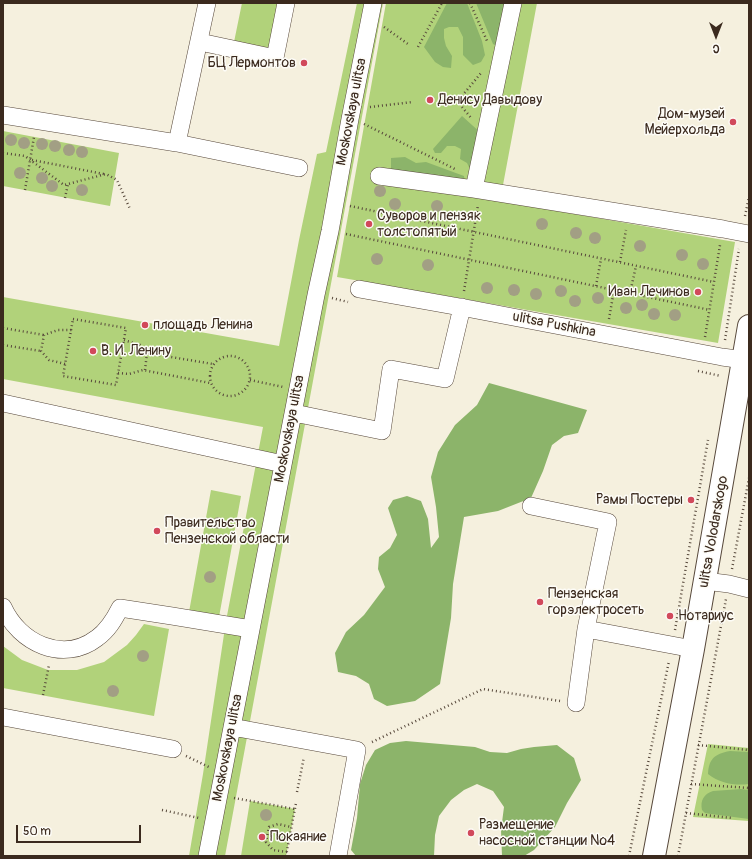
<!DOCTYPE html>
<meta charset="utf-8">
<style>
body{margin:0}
#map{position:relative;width:752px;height:859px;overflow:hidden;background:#f5f0de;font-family:Pangolin,sans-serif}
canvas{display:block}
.frame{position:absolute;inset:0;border:4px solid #3b2a1e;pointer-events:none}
.north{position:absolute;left:696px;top:16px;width:40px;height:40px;-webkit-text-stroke:3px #fdfcf7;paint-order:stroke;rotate:180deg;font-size:11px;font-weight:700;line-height:16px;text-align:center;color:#3b2a1e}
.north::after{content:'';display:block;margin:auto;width:14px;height:18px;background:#3b2a1e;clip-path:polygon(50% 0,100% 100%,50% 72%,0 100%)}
.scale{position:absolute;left:16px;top:825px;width:125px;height:18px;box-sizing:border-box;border:2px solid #3b2a1e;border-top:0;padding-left:5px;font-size:12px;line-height:14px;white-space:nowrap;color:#3b2a1e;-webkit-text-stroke:3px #fdfcf7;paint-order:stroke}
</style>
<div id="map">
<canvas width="752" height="859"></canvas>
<div class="frame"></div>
<div class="north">С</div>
<div class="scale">50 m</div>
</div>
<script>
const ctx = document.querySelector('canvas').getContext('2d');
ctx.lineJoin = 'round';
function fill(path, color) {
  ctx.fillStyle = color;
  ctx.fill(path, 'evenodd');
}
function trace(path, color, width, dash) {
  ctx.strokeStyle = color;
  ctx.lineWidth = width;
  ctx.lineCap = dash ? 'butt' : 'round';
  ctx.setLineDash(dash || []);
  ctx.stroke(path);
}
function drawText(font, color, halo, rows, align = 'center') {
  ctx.font = font + ' Pangolin,sans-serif';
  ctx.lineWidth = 3;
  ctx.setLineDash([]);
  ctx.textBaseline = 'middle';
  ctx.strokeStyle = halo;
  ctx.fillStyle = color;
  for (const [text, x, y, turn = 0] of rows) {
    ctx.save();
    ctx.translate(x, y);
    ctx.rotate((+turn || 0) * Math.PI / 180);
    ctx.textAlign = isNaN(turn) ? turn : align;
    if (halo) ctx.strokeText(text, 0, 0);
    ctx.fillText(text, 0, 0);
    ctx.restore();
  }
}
fill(new Path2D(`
 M242 3H280L270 49 234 42Z
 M357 3H383L225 856H189L203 774 226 621 263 427 3 379V297L279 346 299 240 317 154 326 152Z
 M386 3H537L500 201 735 242 718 343 337 277Z
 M3 131 119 153 110 206 3 186Z
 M211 490 241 496 219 617 189 612Z
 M144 624 169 629 154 716 3 688V646L22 660 48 670H77L104 662 127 645 136 635Z
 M708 744 749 748V821L693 817Z
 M250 801 295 809 286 856H241Z`), '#b1d27a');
fill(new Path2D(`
 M447 3H467L482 41 485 55 481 62 473 65 463 55V37L458 27H449L444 29V38L446 46 452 56 451 68 443 67 435 62 424 47Z
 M476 3H500L505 4 500 48 493 44Z
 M462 116 482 134 472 169 469 167 467 163 460 159 461 149 455 146H447L441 153H435L433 149Z
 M405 157 416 163 426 162 464 176 465 183 391 171V158Z
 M489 383 587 410 578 433 564 436 552 445 543 471 531 498 498 511 464 517 453 584 451 618 440 684 415 701 387 706 374 699 369 684 356 676 338 672 335 653 346 632 364 615 385 587 378 569 379 557 390 548 397 535 388 508 393 500 407 496 421 501 428 519 431 548 439 537 436 507 431 477 438 452 455 425 477 405Z
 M406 741 475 747 490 752 507 753 521 749 534 747 557 745 574 758 581 780 567 803 555 827 534 850 524 856H502L501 830 504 807 493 791 477 784 464 790 451 800 439 816 435 835 434 856H356L351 850 357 818 360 784 366 765 375 750 390 743Z
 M730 751 749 752V784C735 786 719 783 708 774 709 759 714 754 730 751Z
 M741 789 749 790V819L711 814 705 813 702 810C700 800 704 794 713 791Z`), '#8cb46a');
const minor = new Path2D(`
 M200 42 275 58 286 3
 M3 115 177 143 299 168
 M177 143 207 3
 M379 176 474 189 723 229 749 234
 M474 189 513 3
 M359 289 471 309 722 357 744 360
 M3 403 283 464
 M294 413 382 431 391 369 445 379 462 307
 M531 506 608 522 586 629
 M705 581 729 584 749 589
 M3 607C19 643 63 664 97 638 108 630 114 620 120 608L172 616 251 629
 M576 703 586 629 693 649
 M3 717 173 749
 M232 727 357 750 338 856
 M207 856 316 295 330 231 350 119 373 3`);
const major = new Path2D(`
 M654 856 693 649 749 326`);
trace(minor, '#57483b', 18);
trace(major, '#57483b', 24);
trace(new Path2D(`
 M470 3 488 43
 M384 27 408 44
 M418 47 442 3
 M462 96 481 73
 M370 107 413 102
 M462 107 472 119
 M364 124 455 169
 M3 153 25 156 64 185 106 174 117 180 130 209
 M32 160 104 174
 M25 190 34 137
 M65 198 68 184
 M350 206 714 282
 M745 216 749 197
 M346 234 710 310
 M620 262 626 230
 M596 286 601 259
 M464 291 478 205
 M630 293 636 266
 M332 298 348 302
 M73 319 126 328 116 385 63 376Z
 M609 319 614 290
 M3 328 44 335
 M705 337 720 245
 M124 340 140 345 147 353 213 364
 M725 340 739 249
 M3 345 41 351
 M210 376a20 20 0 1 1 40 0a20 20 0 1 1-40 0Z
 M65 364 49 360 41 351 44 335 58 330H72
 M145 370 147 353
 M698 371 721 376
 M118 373 129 374 143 370 210 383
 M250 380 283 387
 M732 569 749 478
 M675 630 708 440
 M43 695 49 665
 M372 742 483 689 560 701
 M698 745 749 750
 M186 756 209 767
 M691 784 749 788
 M297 792 304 757
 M234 798 295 809
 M162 810 199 818
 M686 813 732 818
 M287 852 273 850 266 842 269 827 278 824 291 827
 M286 856 296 803
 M629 856 669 661
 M678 856 726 599`), '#57483b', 2.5, [1, 3]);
trace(minor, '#fff', 17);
trace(major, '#fff', 22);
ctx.fillStyle = '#a29f84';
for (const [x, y] of [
 [11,140],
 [24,143],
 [42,144],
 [55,146],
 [69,150],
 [82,152],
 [20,173],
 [42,178],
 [52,186],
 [82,190],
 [380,191],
 [395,204],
 [437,206],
 [542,224],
 [576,233],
 [595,238],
 [640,246],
 [682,255],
 [377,259],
 [703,264],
 [428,265],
 [487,288],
 [514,290],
 [561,291],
 [536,294],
 [598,298],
 [575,301],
 [642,305],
 [626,308],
 [654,314],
 [675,315],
 [218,523],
 [210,577],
 [143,656],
 [113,691],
 [266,815]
]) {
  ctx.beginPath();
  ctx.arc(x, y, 6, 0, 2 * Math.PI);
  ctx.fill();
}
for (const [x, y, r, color] of [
 [304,63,4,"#d1495b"],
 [430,100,4,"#d1495b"],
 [733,122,4,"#d1495b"],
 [369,224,4,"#d1495b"],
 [698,292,4,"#d1495b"],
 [145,325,4,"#d1495b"],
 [93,351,4,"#d1495b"],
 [691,500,4,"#d1495b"],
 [157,531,4,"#d1495b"],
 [540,602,4,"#d1495b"],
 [670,616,4,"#d1495b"],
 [471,833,4,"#d1495b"],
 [262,837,4,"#d1495b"]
]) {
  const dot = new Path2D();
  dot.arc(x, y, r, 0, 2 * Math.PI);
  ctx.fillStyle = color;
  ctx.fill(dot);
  trace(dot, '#fdfcf7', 1.5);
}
drawText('14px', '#3b2a1e', '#fdfcf7', [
 ["БЦ Лермонтов",296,63,"right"],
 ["Денису Давыдову",438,100],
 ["Дом-музей",725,114,"right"],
 ["Мейерхольда",725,130,"right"],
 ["Суворов и пензяк",377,216],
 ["толстопятый",377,232],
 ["Иван Лечинов",690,292,"right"],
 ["площадь Ленина",153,325],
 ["В. И. Ленину",101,351],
 ["Рамы Постеры",683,500,"right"],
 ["Правительство",165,523],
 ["Пензенской области",165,539],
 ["Пензенская",548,594],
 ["горэлектросеть",548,610],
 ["Нотариус",678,616],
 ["Размещение",479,825],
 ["насосной станции №4",479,841],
 ["Покаяние",270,837]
], 'left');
drawText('14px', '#3b2a1e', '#fdfcf7', [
 ["Moskovskaya ulitsa",352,112,-79],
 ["ulitsa Pushkina",554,325,11],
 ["Moskovskaya ulitsa",290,429,-79],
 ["ulitsa Volodarskogo",714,532,-80],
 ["Moskovskaya ulitsa",228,748,-79]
]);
</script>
